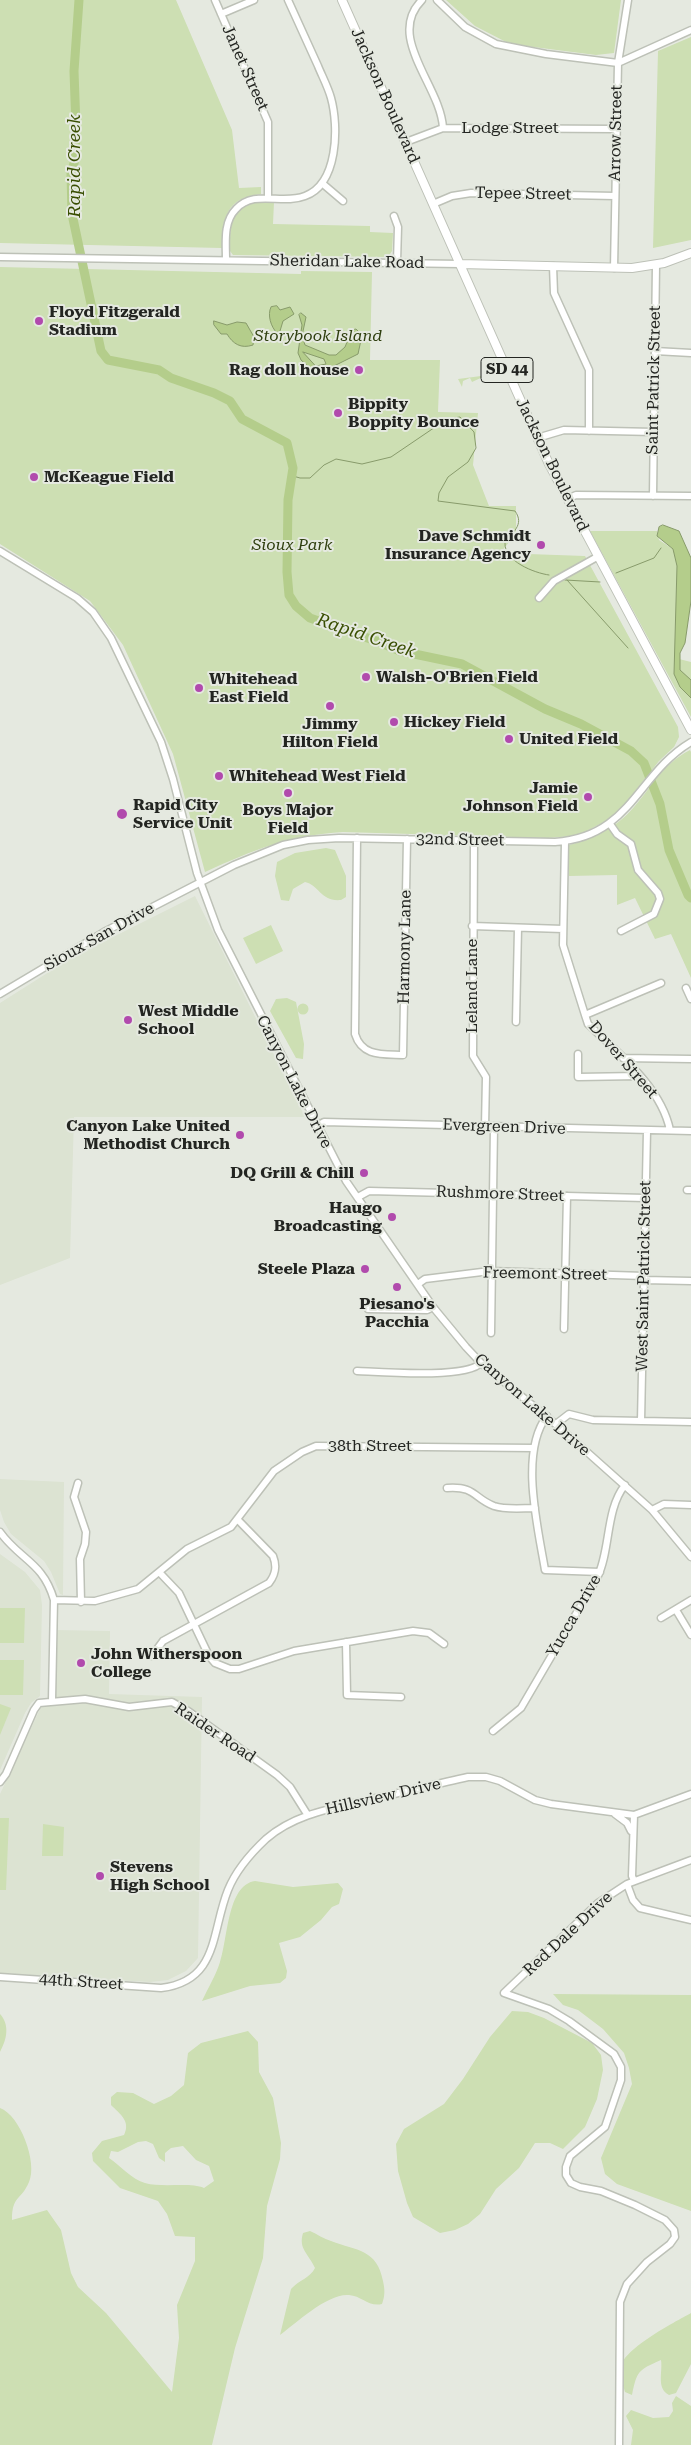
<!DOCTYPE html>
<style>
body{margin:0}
canvas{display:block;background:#e5e9e0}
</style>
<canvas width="691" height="2445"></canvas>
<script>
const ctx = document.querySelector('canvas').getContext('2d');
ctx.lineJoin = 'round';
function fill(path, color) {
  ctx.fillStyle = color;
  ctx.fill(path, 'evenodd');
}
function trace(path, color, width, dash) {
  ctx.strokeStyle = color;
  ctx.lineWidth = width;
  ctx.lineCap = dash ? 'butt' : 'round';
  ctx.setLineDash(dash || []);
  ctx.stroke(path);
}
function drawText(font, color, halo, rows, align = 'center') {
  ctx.font = font + ' "Roboto Serif",serif';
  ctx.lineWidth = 4;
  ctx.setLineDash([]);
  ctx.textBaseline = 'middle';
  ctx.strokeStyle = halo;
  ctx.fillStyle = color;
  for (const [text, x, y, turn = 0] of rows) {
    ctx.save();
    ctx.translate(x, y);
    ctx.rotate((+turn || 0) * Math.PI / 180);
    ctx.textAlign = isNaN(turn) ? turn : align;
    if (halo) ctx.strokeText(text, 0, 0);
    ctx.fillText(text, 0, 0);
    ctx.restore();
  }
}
fill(new Path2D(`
 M195 896 305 1117H74L70 1258 0 1285V1003L71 958Z
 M0 1479 64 1482 63 1595 60 1594 51 1572 44 1561 11 1534 4 1522 0 1510Z
 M0 1554 25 1572 40 1590 42 1605 40 1696 31 1703 25 1713 0 1770Z
 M53 1630 110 1631 109 1694 202 1697 198 1958 186 1971 168 1980 150 1982 0 1973V1794L41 1707 51 1694Z`), '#dce3d2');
fill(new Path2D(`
 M0 0H176L232 130 239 188 261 187V194C226 198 223 217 222 248L0 243Z
 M446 0H621L614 53 596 55 510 44 475 26Z
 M691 37V240L653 248 658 51Z
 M256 201 274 202 273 224 370 226V232L393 233 392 251 388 257 233 255 230 251C230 225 229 212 256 201Z
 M0 267 301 274V271L372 272 370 360H440L438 412 478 413 473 465 489 506H516V534L500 553 585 556 678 727 679 737 674 747 659 761 621 809 611 818 585 832 572 836 548 838 343 832C290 835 253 850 205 872L173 754 123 645 90 601 0 544Z
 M482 373 485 376 472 382 470 378 463 381 462 387 458 379 481 376Z
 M590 531H657L659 540 673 549C684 572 676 631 675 658L691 662V717Z
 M690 750 691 752V978L671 934 655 939 635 898 617 905V875L569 876V845C595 838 616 828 634 807 654 784 662 765 690 750Z
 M326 848 335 850 346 876V897L341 900C321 902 319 885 305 882L293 889 289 901 281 900 275 876 277 862 295 853Z
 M271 925 283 951 256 964 243 938Z
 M287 998 296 1002 304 1044 303 1059 296 1058 270 1011 276 999Z
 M297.5 1009a5.5 5.5 0 1 1 11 0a5.5 5.5 0 1 1-11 0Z
 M0 1608H25L24 1643H0Z
 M0 1660H24L23 1695H0Z
 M0 1704 11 1708 0 1735Z
 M0 1818H9L6 1890H0Z
 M43 1824 64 1827 63 1856H42Z
 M255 1881 293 1887 338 1883 343 1889 339 1904 332 1907 321 1920 300 1937 279 1943 287 1971 286 1978 280 1983 250 1986 202 2001C208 1988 216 1975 220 1962 228 1939 227 1885 255 1881Z
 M553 1994 691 1995V2211L617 2184 605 2174 601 2158 632 2084 629 2068 624 2053 603 2029 578 2010 563 2005Z
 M512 2011 528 2012 544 2018 592 2043 601 2055 603 2070 597 2099 585 2127 563 2149 550 2143H535L519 2168 496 2189 480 2214 468 2224 455 2230 440 2233 413 2217 407 2203 398 2171 396 2144 404 2129 444 2104 463 2079 490 2037Z
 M0 2014C10 2025 7 2039 0 2052Z
 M248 2031 258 2042 259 2072 273 2098 281 2143 280 2159 267 2206 263 2258 235 2348 212 2445H0V2108C20 2115 38 2163 29 2182 21 2201 12 2195 12 2220L47 2210 61 2230 71 2273 78 2287 106 2313 172 2392 179 2338 177 2305 195 2261V2237L175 2236 167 2214 158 2201 120 2188 93 2161 92 2153 102 2141 124 2135C131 2121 120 2114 111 2105V2097L117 2092 133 2093 154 2104 171 2096 184 2085 188 2053 201 2043ZM146 2141 153 2144 159 2158 165 2162V2153L171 2148 183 2146 196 2160 209 2166 214 2181 204 2188C191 2182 162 2188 145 2183 132 2180 120 2165 109 2158L111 2151 118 2152 138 2142Z
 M310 2231C317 2234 324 2239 331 2241 357 2251 377 2249 383 2281 385 2290 385 2296 382 2304 368 2307 362 2296 349 2295 328 2293 296 2323 280 2335L291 2289C299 2280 310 2278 315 2268 309 2254 298 2249 303 2233Z
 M691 2313V2364L676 2393 669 2395C656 2388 663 2372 661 2360 638 2370 637 2371 632 2395L625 2392C623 2385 620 2377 620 2370 620 2350 675 2322 691 2313Z
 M676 2396 691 2406V2445H631L633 2430 626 2416 631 2410 653 2418 669 2417 673 2411 672 2403Z`), '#cddfb3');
const water = new Path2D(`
 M277 306 280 310 290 307 294 314 283 321 280 331 277 333C271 327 267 315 271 307Z
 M301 313 306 317 302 336 305 345 329 355H336L345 347 352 330 356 329 359 332 361 340 358 354 324 371 311 369 301 360 298 353 302 325 299 315ZM303 352 324 359 326 364 316 366Z
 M214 321 227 325 237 322 246 323 254 337 253 345C241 349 233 344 227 334H221L214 325Z
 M663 525 679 531 691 558V601L685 643 680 653V670L691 680V698L680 687 674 674 677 566 673 549 657 536 659 527Z`);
fill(water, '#b4cd8b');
trace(water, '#889b6b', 1);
trace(new Path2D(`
 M293 476 300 478H310L324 465 336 459 362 464 391 457 447 419 460 417 474 432 476 448 468 462 448 477 439 493 438 501 515 511C525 525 512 532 505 543 504 561 534 573 549 575
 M616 573 654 558 661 548
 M565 580 600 582
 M567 580 628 648`), '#889b6b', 1);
trace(new Path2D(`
 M79 0 74 71 76 128 75 160 71 173 72 214 101 351 108 360 159 370 171 378 214 393 230 401 242 419 287 443 293 468 288 500 287 572 289 595 296 606 310 618 379 642 400 651 462 664 545 709 581 724 631 751 644 763 660 804 669 850 688 895 691 898`), '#b4cd8b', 9);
const minor = new Path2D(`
 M215 0 268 122V198
 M422 0C385 37 441 86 443 128
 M437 0 465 27 496 44 546 54 618 63 691 30
 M221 14 254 0
 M406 142 443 128 616 129
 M323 184 343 201
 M433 204 452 196 471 193 615 196
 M394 216 398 227 397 262
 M0 257 460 264
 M226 260C226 243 223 222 236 209 254 189 282 205 305 196 338 184 339 127 331 98 328 87 322 76 318 66 308 44 298 22 288 0
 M553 266 554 293 589 370V431
 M614 268 618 63 628 0
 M655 351 691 353
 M537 438 564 430 654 432
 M653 496 656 265
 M567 499 576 495 691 496
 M0 551 77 598 93 612 111 638 161 742 173 779 197 873 218 930 346 1181 433 1307 466 1347 481 1363 559 1427 652 1510 691 1557
 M539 598 554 581 597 557
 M610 824 617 834 631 844 638 870 658 893 660 899 654 914 621 931
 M357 838 355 1034C362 1057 383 1054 403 1055L407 839
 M474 840 473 1056 486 1077 485 1127
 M565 842 563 945 585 1015 588 1024C619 1054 661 1087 670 1130
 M472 926 563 929
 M686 988 691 999
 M0 994 104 932 234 865 283 845 308 840 339 838 555 842C631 837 637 774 691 742
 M585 1015 661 983
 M516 1022 518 928
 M578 1054V1077L639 1076
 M623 1058 691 1059
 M317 1126 324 1122 691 1131
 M687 1190H691
 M358 1197 369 1191 645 1198
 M644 1280 691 1281
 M418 1284 425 1279 490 1271 644 1276
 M368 1309 427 1310 433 1307
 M564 1329 567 1196
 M491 1333 494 1127
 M357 1371C381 1372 466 1379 481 1363
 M547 1416C519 1452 538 1528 545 1570L600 1572
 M641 1421 647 1131
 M556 1424 569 1414 593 1420 691 1422
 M78 1483 74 1497 86 1532 85 1544 80 1559 81 1602
 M447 1488C476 1486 473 1498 494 1506 506 1510 522 1508 535 1508
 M652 1510 664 1504 691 1505
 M0 1532C20 1560 43 1562 54 1600L52 1700
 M159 1572 179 1593 209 1656 215 1663 230 1669H239L294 1651 413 1631 429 1633 444 1644
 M54 1600 95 1601 138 1589 187 1549 231 1527 274 1471 302 1452 316 1446 534 1448
 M676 1610 691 1635
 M661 1618 691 1600
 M346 1642 347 1695 401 1697
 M152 1656 163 1641 269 1583C276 1574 277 1566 273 1556L238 1520
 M493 1731 521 1708 597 1578C611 1550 605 1510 625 1485
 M0 1782 6 1774 34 1710 39 1703 85 1699 129 1707 172 1702 188 1711 277 1775 290 1787 307 1814
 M615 1814 627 1823 631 1831
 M634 1815 632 1876 634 1881
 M627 1884 633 1900 640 1908 691 1920
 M0 1977 161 1988C219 1981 211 1932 228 1890 236 1870 250 1854 266 1839 296 1813 335 1808 372 1799 404 1792 436 1784 468 1777H486L500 1781 535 1800 551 1804 634 1815 691 1794
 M619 2445 620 2302 627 2284 647 2262 670 2244 675 2237 674 2230 665 2220 635 2205 601 2191 580 2187 571 2183 566 2175V2167L570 2156 605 2127 621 2080V2067L614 2054 569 2021 549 2009 504 1993 598 1903 627 1884 691 1860`);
const major = new Path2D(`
 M342 0 549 464 691 730
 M460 264 632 268 664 263 691 253`);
trace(minor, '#bdc1b7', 9);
trace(major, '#bdc1b7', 10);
trace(minor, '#fff', 6);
trace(major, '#fff', 8);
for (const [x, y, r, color] of [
 [39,321,5,"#b14aad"],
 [359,370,5,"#b14aad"],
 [338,413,5,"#b14aad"],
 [34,477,5,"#b14aad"],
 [541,545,5,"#b14aad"],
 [366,677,5,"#b14aad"],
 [199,688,5,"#b14aad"],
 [330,706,5,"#b14aad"],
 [394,722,5,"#b14aad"],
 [509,739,5,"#b14aad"],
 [219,776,5,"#b14aad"],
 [288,793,5,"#b14aad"],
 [588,797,5,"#b14aad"],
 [122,814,6,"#b14aad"],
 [128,1020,5,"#b14aad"],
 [240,1135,5,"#b14aad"],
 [364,1173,5,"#b14aad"],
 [392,1217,5,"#b14aad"],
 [365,1269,5,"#b14aad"],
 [397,1287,5,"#b14aad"],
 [81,1663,5,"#b14aad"],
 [100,1876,5,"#b14aad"]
]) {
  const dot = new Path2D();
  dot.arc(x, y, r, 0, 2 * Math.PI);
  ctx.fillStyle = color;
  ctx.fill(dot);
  trace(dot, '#e5e9e0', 2);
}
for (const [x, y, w] of [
 [507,370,52]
]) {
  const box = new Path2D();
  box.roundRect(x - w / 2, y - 12.5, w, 25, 4);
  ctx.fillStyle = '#e5e9e0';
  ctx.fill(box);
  trace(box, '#232521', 1);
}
drawText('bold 15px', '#232521', null, [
 ["SD 44",507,370]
]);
drawText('16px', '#232521', '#e5e9e0', [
 ["Janet Street",245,68,66],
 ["Jackson Boulevard",385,96,66],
 ["Lodge Street",510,128],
 ["Arrow Street",616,133,-89],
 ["Tepee Street",523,194,1],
 ["Sheridan Lake Road",347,262,1],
 ["Saint Patrick Street",654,380,-89],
 ["Jackson Boulevard",552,465,64],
 ["32nd Street",460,840,1],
 ["Sioux San Drive",99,937,-29],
 ["Harmony Lane",405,947,-89],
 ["Leland Lane",472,986,-90],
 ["Dover Street",623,1060,49],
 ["Canyon Lake Drive",294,1082,63],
 ["Evergreen Drive",504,1127,2],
 ["Rushmore Street",500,1194,2],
 ["Freemont Street",545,1274,1],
 ["West Saint Patrick Street",644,1276,-89],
 ["Canyon Lake Drive",532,1405,41],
 ["38th Street",370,1446],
 ["Yucca Drive",574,1616,-60],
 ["Raider Road",215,1733,34],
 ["Hillsview Drive",383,1797,-13],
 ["Red Dale Drive",568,1934,-43],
 ["44th Street",81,1982,4]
]);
drawText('bold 16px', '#232521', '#e5e9e0', [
 ["Floyd Fitzgerald",49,312],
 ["Stadium",49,330],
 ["Rag doll house",349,370,"right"],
 ["Bippity",348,404],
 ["Boppity Bounce",348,422],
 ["McKeague Field",44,477],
 ["Dave Schmidt",531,536,"right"],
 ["Insurance Agency",531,554,"right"],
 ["Walsh-O'Brien Field",376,677],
 ["Whitehead",209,679],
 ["East Field",209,697],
 ["Hickey Field",404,722],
 ["Jimmy",330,724,"center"],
 ["Hilton Field",330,742,"center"],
 ["United Field",519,739],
 ["Whitehead West Field",229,776],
 ["Jamie",578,788,"right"],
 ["Johnson Field",578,806,"right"],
 ["Rapid City",133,805],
 ["Service Unit",133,823],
 ["Boys Major",288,810,"center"],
 ["Field",288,828,"center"],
 ["West Middle",138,1011],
 ["School",138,1029],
 ["Canyon Lake United",230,1126,"right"],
 ["Methodist Church",230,1144,"right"],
 ["DQ Grill & Chill",354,1173,"right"],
 ["Haugo",382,1208,"right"],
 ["Broadcasting",382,1226,"right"],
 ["Steele Plaza",355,1269,"right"],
 ["Piesano's",397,1304,"center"],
 ["Pacchia",397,1322,"center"],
 ["John Witherspoon",91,1654],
 ["College",91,1672],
 ["Stevens",110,1867],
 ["High School",110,1885]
], 'left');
drawText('italic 16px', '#2f3f0f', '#e5e9e0', [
 ["Storybook Island",318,336],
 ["Sioux Park",292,545]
]);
drawText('italic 18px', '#394e02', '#e5e9e0', [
 ["Rapid Creek",75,166,-90],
 ["Rapid Creek",366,636,19]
]);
</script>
